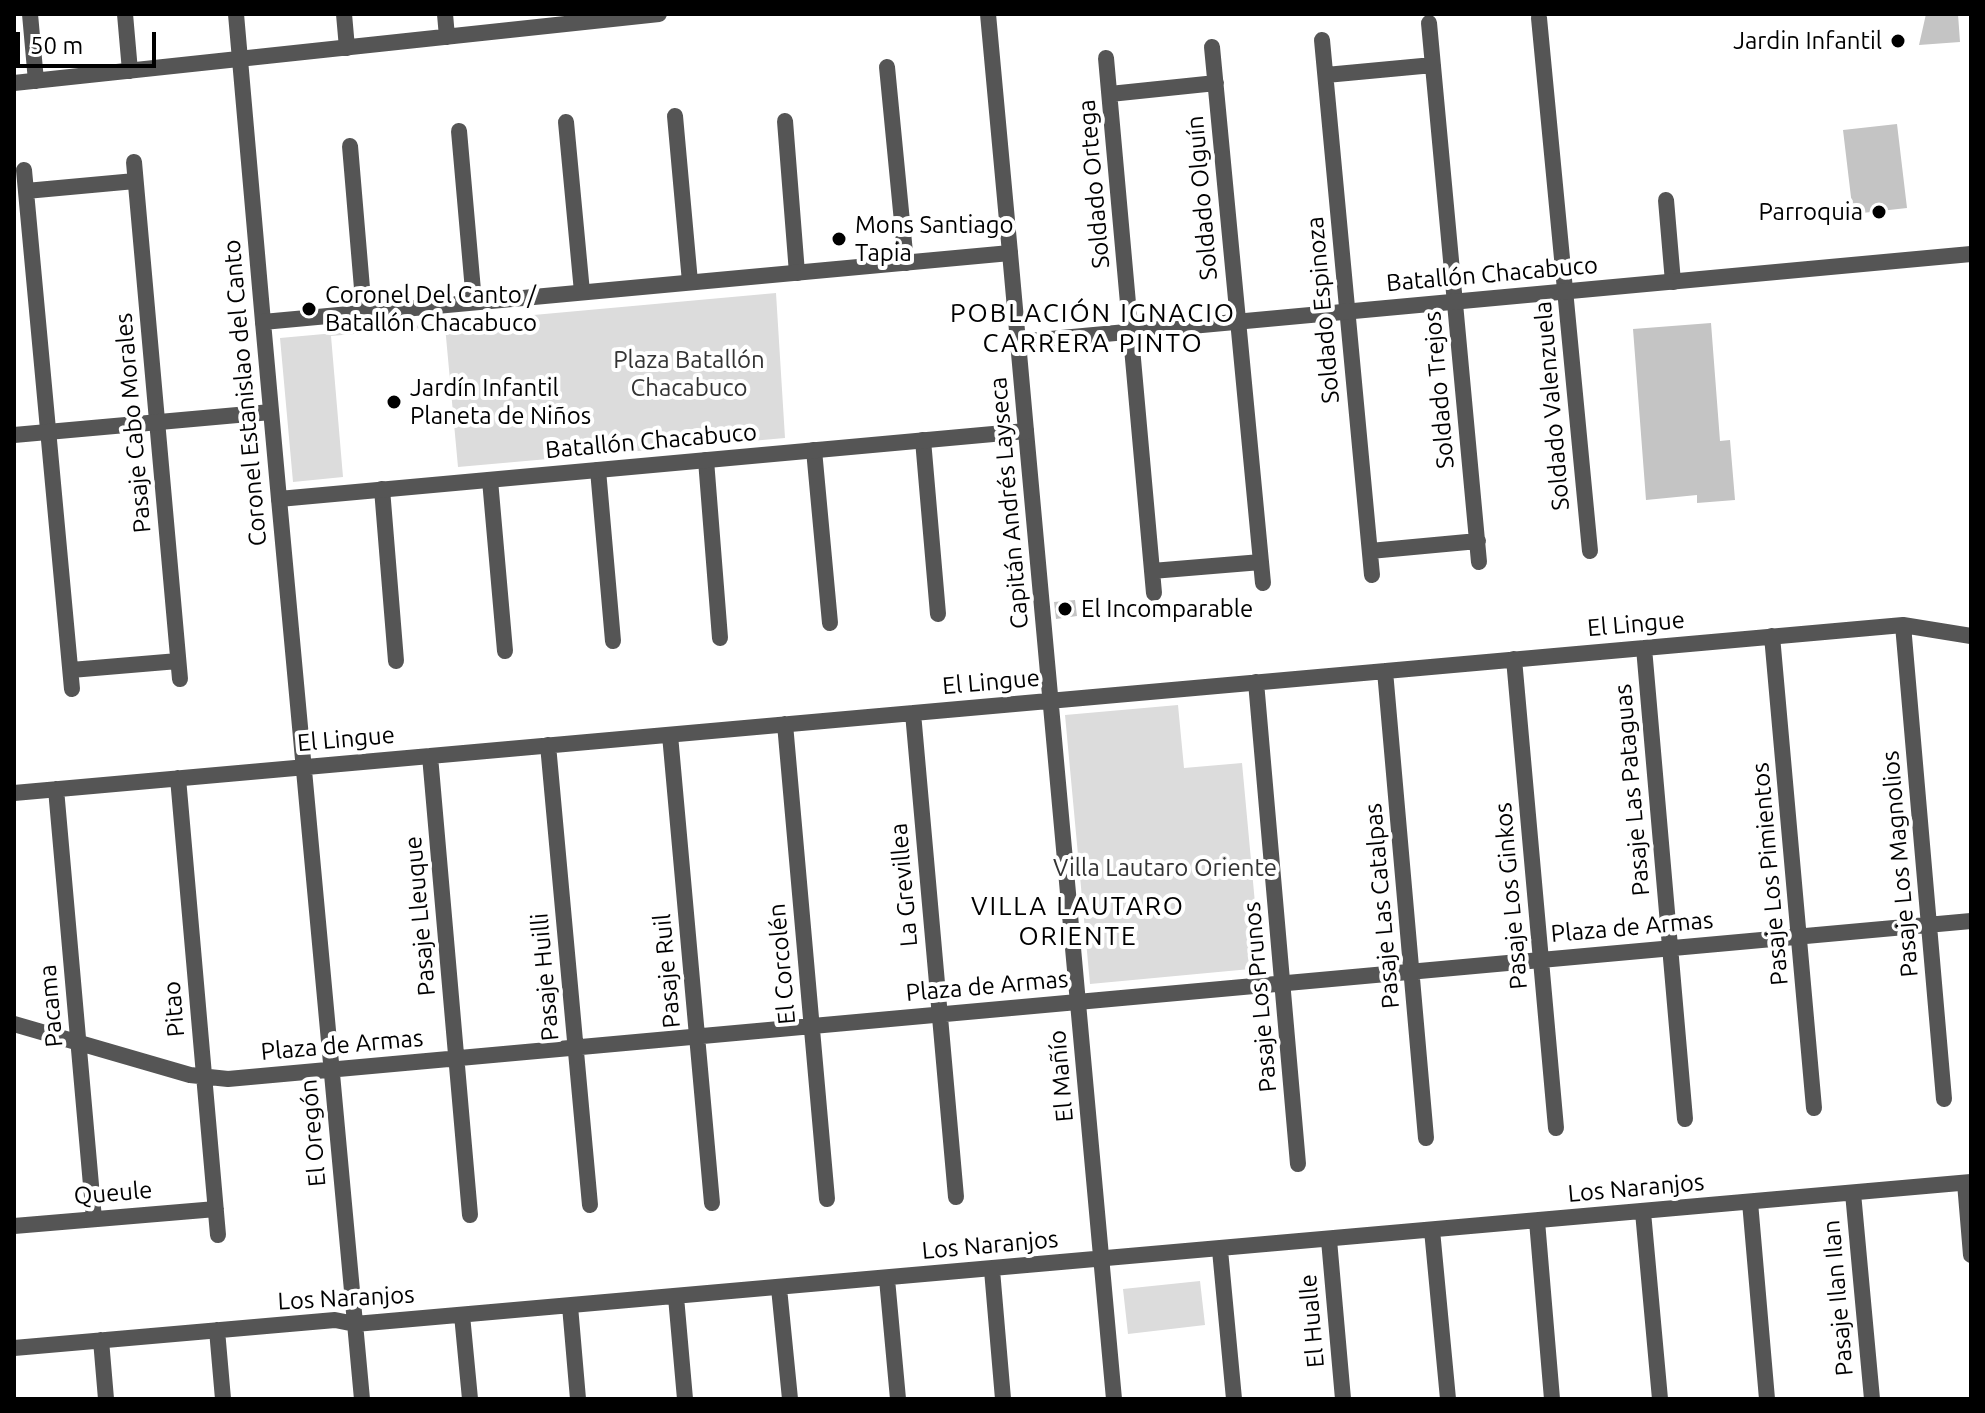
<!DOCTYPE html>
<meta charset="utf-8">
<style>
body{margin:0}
#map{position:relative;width:1985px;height:1413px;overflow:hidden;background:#fff;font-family:Ubuntu,sans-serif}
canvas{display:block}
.frame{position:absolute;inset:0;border:16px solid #000;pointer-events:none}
.scale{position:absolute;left:16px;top:32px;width:140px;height:36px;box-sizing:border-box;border:4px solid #000;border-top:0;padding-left:10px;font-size:24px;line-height:28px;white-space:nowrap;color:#000;-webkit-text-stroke:6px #fff;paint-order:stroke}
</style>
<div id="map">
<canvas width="1985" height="1413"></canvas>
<div class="frame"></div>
<div class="scale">50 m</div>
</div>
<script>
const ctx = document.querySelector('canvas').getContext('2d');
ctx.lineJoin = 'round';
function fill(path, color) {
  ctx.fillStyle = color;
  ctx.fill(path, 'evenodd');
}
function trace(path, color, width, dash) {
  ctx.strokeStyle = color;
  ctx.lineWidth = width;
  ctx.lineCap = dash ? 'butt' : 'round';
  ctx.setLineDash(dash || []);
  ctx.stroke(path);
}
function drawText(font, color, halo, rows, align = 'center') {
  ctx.font = font + ' Ubuntu,sans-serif';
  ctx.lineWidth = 8;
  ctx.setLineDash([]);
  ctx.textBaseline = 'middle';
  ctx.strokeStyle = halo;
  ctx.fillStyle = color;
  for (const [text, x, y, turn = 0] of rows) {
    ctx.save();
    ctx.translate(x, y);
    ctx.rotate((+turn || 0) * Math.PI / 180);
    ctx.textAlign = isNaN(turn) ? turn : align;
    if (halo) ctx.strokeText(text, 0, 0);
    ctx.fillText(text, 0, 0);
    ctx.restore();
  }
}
fill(new Path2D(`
 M776 293 785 438 458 467 445 326 331 336 343 477 293 482 280 338Z
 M1178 705 1184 768 1242 763 1261 968 1090 984 1065 715Z
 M1200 1281 1205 1325 1128 1334 1123 1289Z`), '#dcdcdc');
fill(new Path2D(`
 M1926 14H1958L1960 42 1919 45Z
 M1897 124 1907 208 1853 214 1843 130Z
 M1711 323 1720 441 1730 440 1735 500 1697 503V495L1646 500 1633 329Z
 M1075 600 1077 616 1056 619 1054 602Z`), '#c4c4c4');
trace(new Path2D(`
 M30 14 36 81
 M125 14 130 71
 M236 14 263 322
 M344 14 347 48
 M445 14 447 37
 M988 14 1010 253
 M1539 18 1590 551
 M1429 23 1479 562
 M1322 40 1372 575
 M1212 47 1263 583
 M1106 58 1154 593
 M887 67 906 263
 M1326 75 1433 65
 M14 83 659 14
 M1110 94 1216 83
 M675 116 690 282
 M785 121 797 273
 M566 122 582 292
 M459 131 474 302
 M350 146 364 312
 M134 162 180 679
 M24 170 72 689
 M26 191 135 181
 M1666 200 1673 282
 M1026 431 1114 1399
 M923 440 938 614
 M814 450 830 623
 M706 460 720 638
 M598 470 613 641
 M490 480 505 651
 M382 489 396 661
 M279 499 362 1399
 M1370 551 1478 541
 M1152 571 1261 562
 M1903 625 1944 1099
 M1772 636 1814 1108
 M1644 648 1685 1119
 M1514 659 1556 1128
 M71 670 178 661
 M1385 671 1426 1138
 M1256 682 1298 1164
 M913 713 956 1197
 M785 724 827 1199
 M670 735 712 1203
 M548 745 590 1205
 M430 756 470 1215
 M178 778 218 1235
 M56 789 94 1219
 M14 793 1903 625 1971 636
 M14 1024 190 1075 228 1079 1971 921
 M1965 1183 1971 1255
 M1853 1193 1872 1399
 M1750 1202 1767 1399
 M1643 1212 1660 1399
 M1537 1221 1552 1399
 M14 1226 216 1209
 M1432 1230 1448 1399
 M1329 1240 1343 1399
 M1220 1250 1234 1399
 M992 1270 1003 1399
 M887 1279 898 1399
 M779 1288 790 1399
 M676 1297 685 1399
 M570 1306 578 1399
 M462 1315 470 1399
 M217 1330 223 1399
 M101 1340 106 1399
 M14 1348 335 1320 355 1324 1971 1182`), '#555', 16);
trace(new Path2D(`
 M1010 253 1026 431 279 499 263 322Z
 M1018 342 1971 254
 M14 435 271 412`), '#555', 16);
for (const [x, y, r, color] of [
 [1898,41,8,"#000"],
 [1879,212,8,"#000"],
 [839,239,8,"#000"],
 [309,309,8,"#000"],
 [394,402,8,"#000"],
 [1065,609,8,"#000"]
]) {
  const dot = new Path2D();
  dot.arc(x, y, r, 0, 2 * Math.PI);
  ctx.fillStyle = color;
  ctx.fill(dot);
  trace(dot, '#fff', 3);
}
drawText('24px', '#000', '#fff', [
 ["Jardin Infantil",1882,41,"right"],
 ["Parroquia",1863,212,"right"],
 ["Mons Santiago",855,225],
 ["Tapia",855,253],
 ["Coronel Del Canto /",325,295],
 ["Batallón Chacabuco",325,323],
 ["Jardín Infantil",410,388],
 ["Planeta de Niños",410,416],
 ["El Incomparable",1081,609]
], 'left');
drawText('24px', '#000', '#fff', [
 ["Soldado Ortega",1094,184,-95],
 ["Soldado Olguín",1202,198,-95],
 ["Batallón Chacabuco",1492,274,-5],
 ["Soldado Espinoza",1323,310,-95],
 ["Soldado Trejos",1439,390,-95],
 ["Coronel Estanislao del Canto",245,393,-95],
 ["Soldado Valenzuela",1552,406,-95],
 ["Pasaje Cabo Morales",133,423,-95],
 ["Batallón Chacabuco",651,441,-5],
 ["Capitán Andrés Layseca",1009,503,-95],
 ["El Lingue",1636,624,-5],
 ["El Lingue",991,682,-5],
 ["El Lingue",346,739,-5],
 ["Pasaje Las Pataguas",1632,790,-95],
 ["Pasaje Los Magnolios",1900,864,-95],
 ["Pasaje Los Pimientos",1770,874,-95],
 ["La Grevillea",904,885,-95],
 ["Pasaje Los Ginkos",1511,896,-95],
 ["Pasaje Las Catalpas",1382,906,-95],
 ["Pasaje Lleuque",420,916,-95],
 ["Plaza de Armas",1632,927,-5],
 ["El Corcolén",782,964,-95],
 ["Pasaje Ruil",667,971,-95],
 ["Pasaje Huilli",545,977,-95],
 ["Plaza de Armas",987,986,-5],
 ["Pasaje Los Prunos",1260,997,-95],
 ["Pacama",51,1006,-95],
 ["Pitao",174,1009,-95],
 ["Plaza de Armas",342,1045,-5],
 ["El Mañío",1061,1076,-95],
 ["El Oregón",313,1133,-95],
 ["Los Naranjos",1636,1188,-5],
 ["Queule",113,1193,-5],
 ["Los Naranjos",990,1245,-5],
 ["Los Naranjos",346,1298,-3],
 ["Pasaje Ilan Ilan",1838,1298,-95],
 ["El Hualle",1312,1321,-95]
]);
drawText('24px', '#333', '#fff', [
 ["Plaza Batallón",689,360],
 ["Chacabuco",689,388],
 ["Villa Lautaro Oriente",1165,868]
]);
ctx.letterSpacing = '2px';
drawText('26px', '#000', '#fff', [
 ["POBLACIÓN IGNACIO",1093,313],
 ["CARRERA PINTO",1093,343],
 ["VILLA LAUTARO",1078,906],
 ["ORIENTE",1078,936]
]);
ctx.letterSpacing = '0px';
</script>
